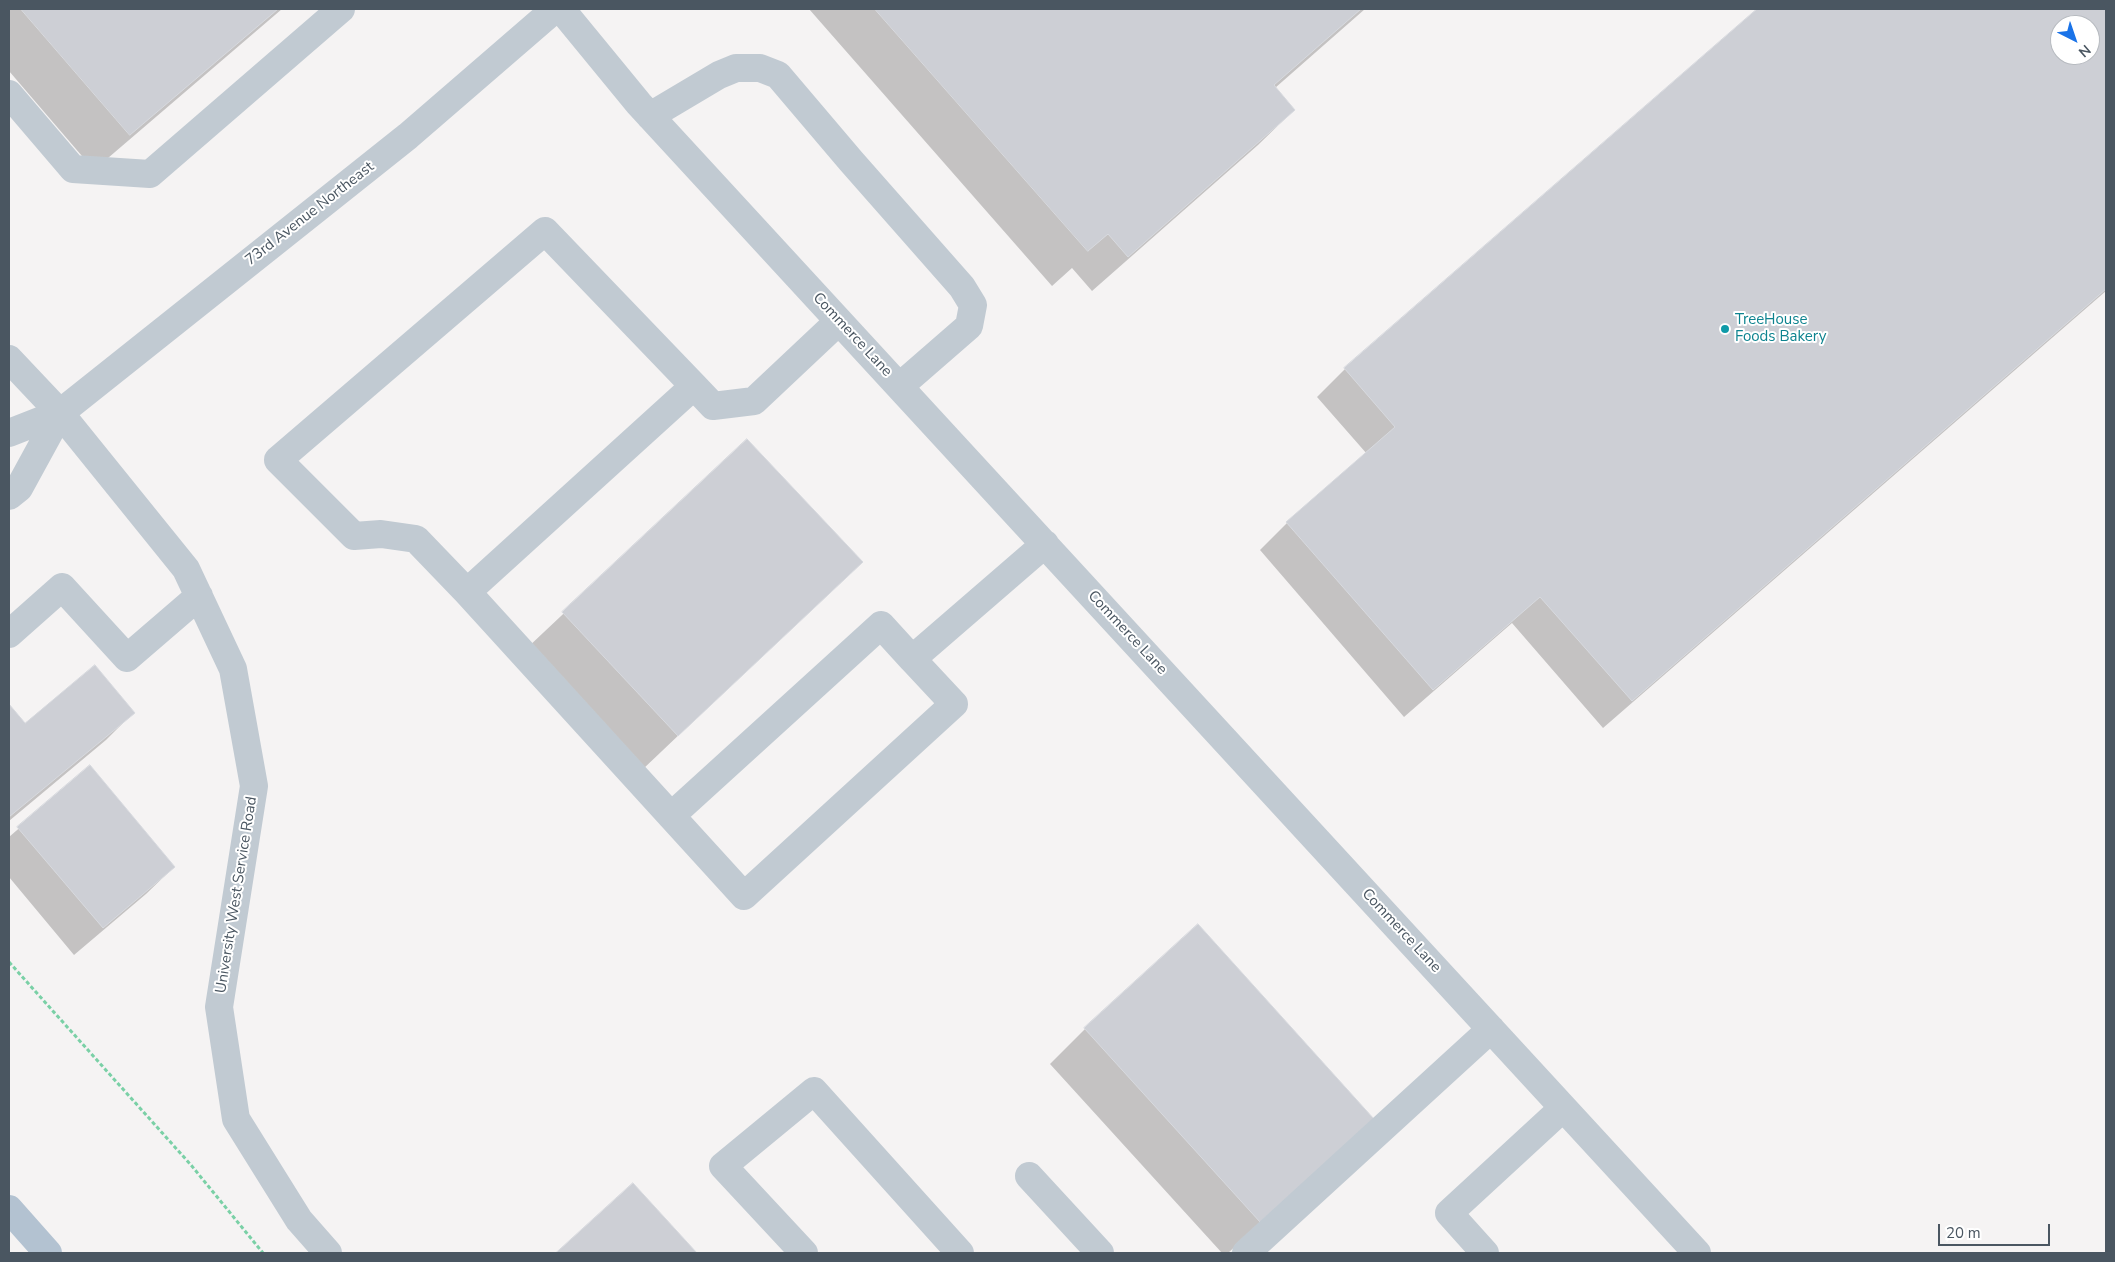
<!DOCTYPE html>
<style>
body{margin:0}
#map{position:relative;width:2115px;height:1262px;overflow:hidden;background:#f5f3f3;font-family:"Nunito Sans",sans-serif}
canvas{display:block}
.frame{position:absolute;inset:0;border:10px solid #4a5661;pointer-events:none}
.north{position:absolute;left:2050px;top:15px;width:50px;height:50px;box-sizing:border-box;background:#fff;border:1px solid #b7bbc0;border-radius:50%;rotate:139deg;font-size:14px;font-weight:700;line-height:20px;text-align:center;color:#4a5661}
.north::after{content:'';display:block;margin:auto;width:18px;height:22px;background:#1a73e8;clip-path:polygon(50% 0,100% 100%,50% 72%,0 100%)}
.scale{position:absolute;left:1938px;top:1224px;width:112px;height:22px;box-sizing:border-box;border:2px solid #4a5661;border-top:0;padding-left:6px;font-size:15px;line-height:18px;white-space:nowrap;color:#4a5661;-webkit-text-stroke:4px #fff;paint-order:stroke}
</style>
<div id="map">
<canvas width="2115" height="1262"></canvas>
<div class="frame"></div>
<div class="north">N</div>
<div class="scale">20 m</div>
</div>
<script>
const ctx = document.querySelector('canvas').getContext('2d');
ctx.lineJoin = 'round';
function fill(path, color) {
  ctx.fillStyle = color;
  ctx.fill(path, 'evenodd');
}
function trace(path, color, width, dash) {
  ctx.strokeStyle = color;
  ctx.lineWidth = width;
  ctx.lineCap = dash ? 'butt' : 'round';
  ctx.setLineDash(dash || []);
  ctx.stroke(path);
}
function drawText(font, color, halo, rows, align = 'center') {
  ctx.font = font + ' "Nunito Sans",sans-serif';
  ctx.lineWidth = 4;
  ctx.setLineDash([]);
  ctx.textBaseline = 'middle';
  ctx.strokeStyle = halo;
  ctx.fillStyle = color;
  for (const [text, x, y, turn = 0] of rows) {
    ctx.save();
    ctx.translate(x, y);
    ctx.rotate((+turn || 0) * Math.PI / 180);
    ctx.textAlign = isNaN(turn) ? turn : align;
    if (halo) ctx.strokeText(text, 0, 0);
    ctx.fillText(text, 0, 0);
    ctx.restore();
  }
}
fill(new Path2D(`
 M9 9H282L94 170 9 71Z
 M809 9H1365L1275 88 1294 110 1258 145 1092 291 1072 268 1052 286Z
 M1759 9H2106V291L1603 728 1512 623 1404 717 1260 550 1287 523 1367 454 1317 397 1345 369ZM2060 25H2090V55H2060Z
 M747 441 861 562 642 770 527 648Z
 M9 705 25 724 133 713 106 740 9 821Z
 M90 767 174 867 146 894 74 955 9 877V837Z
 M1085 1029 1337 1154 1228 1253H1222L1050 1064Z
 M633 1185 695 1253H558Z`), '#0003');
const building = new Path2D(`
 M21 9H278L130 135Z
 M875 9H1361L1274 85 1295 110 1128 257 1108 234 1088 251Z
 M1757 9H2106V289L1632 701 1540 597 1433 690 1286 522 1395 427 1344 368ZM2060 25H2090V55H2060Z
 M747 439 863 562 678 736 562 612Z
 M95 665 135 713 9 817V704L25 723Z
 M90 765 175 867 103 928 17 827Z
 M1198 924 1374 1119 1260 1222 1084 1028Z
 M633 1183 697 1253H556Z`);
fill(building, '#cdcfd5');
trace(building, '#d7d9de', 1);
trace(new Path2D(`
 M9 962 191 1165 263 1253`), '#7ad0a6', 3, [4, 2.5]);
trace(new Path2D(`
 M561 9 639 104 1697 1253
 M9 94 73 169 150 174 341 9
 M650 116 719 75 736 68H760L778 75 851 161 962 287 973 305 969 326 900 386
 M9 359 60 413 186 569 233 669 254 786 219 1007 236 1119 299 1220 328 1253
 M694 386 467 592 416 539 381 534 354 536 278 460 545 231 694 386 713 406 754 401 839 321
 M9 433 60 413 408 136 555 9
 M9 496 19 488 60 413
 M467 592 744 896 954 704 912 659 1045 544
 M9 634 62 587 127 658 199 596
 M671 816 881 625 912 659
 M1029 1176 1100 1253
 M804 1253 723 1166 814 1091 960 1253
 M1246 1253 1491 1029
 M1485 1253 1449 1213 1563 1108`), '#c1cad2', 28);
trace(new Path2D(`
 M9 1209 48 1253`), '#b3c2d1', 28);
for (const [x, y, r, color] of [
 [1725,329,5,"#0f9aa8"]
]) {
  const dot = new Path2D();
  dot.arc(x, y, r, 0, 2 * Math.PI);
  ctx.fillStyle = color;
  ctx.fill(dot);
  trace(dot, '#fff', 2);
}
drawText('15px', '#4a5661', '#fff', [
 ["73rd Avenue Northeast",310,214,-38],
 ["Commerce Lane",852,335,47],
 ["Commerce Lane",1127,633,47],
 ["University West Service Road",237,895,-81],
 ["Commerce Lane",1401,931,47]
]);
drawText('15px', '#0d838f', '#fff', [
 ["TreeHouse",1735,320],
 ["Foods Bakery",1735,337]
], 'left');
</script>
